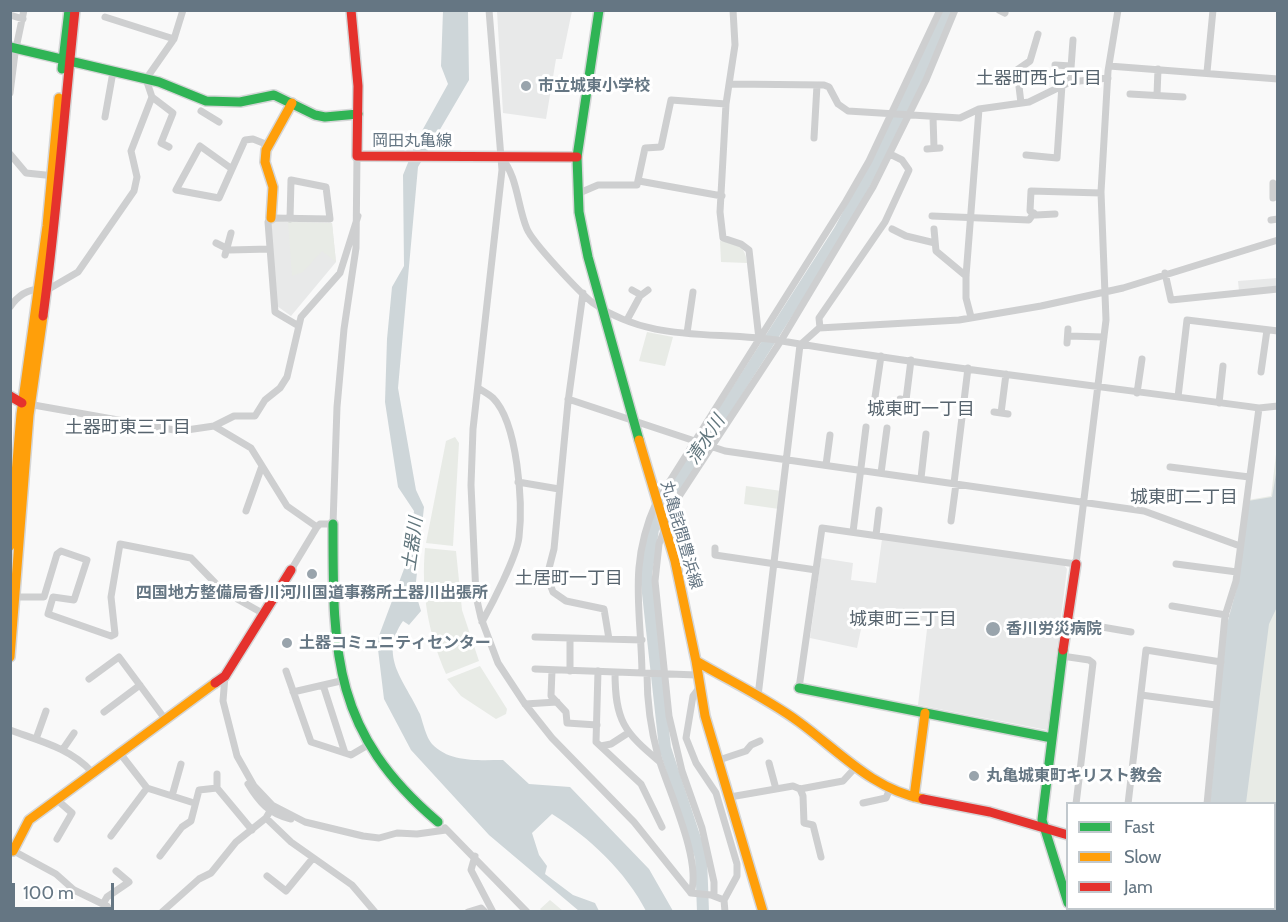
<!DOCTYPE html>
<meta charset="utf-8">
<style>
body{margin:0}
#map{position:relative;width:1288px;height:922px;overflow:hidden;background:#f9f9f9;font-family:Cabin,sans-serif}
canvas{display:block}
.frame{position:absolute;inset:0;border:12px solid #657683;pointer-events:none}
.legend{position:absolute;left:1066px;top:802px;width:210px;height:108px;box-sizing:border-box;background:#fff;border:2px solid #c1c8cd;margin:0;padding:8px 10px;list-style:none;font-size:18px;color:#657683}
.legend li{display:flex;align-items:center;gap:12px;height:30px}
.legend b{width:30px;border:2px solid #c1c8cd}
.scale{position:absolute;left:12px;top:883px;width:102px;height:27px;box-sizing:border-box;border:3px solid #657683;border-top:0;padding-left:8px;font-size:18px;line-height:21px;white-space:nowrap;color:#657683;-webkit-text-stroke:4px #fff;paint-order:stroke}
</style>
<div id="map">
<canvas width="1288" height="922"></canvas>
<div class="frame"></div>
<ul class="legend">
<li><b style="height:8px;background:#30b455"></b>Fast</li>
<li><b style="height:8px;background:#ff9f0a"></b>Slow</li>
<li><b style="height:8px;background:#e5322d"></b>Jam</li>
</ul>
<div class="scale">100 m</div>
</div>
<script>
const ctx = document.querySelector('canvas').getContext('2d');
ctx.lineJoin = 'round';
function fill(path, color) {
  ctx.fillStyle = color;
  ctx.fill(path, 'evenodd');
}
function trace(path, color, width, dash) {
  ctx.strokeStyle = color;
  ctx.lineWidth = width;
  ctx.lineCap = dash ? 'butt' : 'round';
  ctx.setLineDash(dash || []);
  ctx.stroke(path);
}
function drawText(font, color, halo, rows, align = 'center') {
  ctx.font = font + ' Cabin,"Noto Sans JP",sans-serif';
  ctx.lineWidth = 6;
  ctx.setLineDash([]);
  ctx.textBaseline = 'middle';
  ctx.strokeStyle = halo;
  ctx.fillStyle = color;
  for (const [text, x, y, turn = 0] of rows) {
    ctx.save();
    ctx.translate(x, y);
    ctx.rotate((+turn || 0) * Math.PI / 180);
    ctx.textAlign = isNaN(turn) ? turn : align;
    if (halo) ctx.strokeText(text, 0, 0);
    ctx.fillText(text, 0, 0);
    ctx.restore();
  }
}
fill(new Path2D(`
 M497 11H572L562 59H556L546 119 503 113Z
 M270 221 332 223 336 262 291 316 277 306Z
 M1277 278V287L1239 291 1238 281Z
 M882 539 1064 565 1067 569 1047 730 918 705 928 621 864 615 857 648 810 638 821 558 853 563 851 580 876 583Z
 M1275 873H1277V911L1115 912V908H1274Z`), '#e8e9e9');
fill(new Path2D(`
 M288 222 332 223 336 262 322 251 303 272 292 276Z
 M720 241C735 242 746 246 747 263L721 262Z
 M647 332 673 337 665 366 639 361Z
 M455 437 459 443 453 546 426 543 446 441Z
 M1277 446V855H1275L1274 804H1210L1227 624 1238 584 1248 500 1271 496Z
 M746 486 782 491 779 509 744 504Z
 M425 548 456 551 462 610 479 661 446 674C428 633 421 592 425 548Z
 M480 666 507 709 506 714 496 719 461 696 447 679Z
 M550 900 563 911H564H542L540 909Z
 M1115 908 1218 909V912H1115Z`), '#e8ebe6');
fill(new Path2D(`
 M443 11H468L469 80 418 167 398 388 416 490 424 507 415 591 421 611 409 625 403 621C378 657 405 681 420 714 423 723 426 737 432 744 450 763 479 760 503 760L529 784 570 787 649 869 673 911H646C626 872 589 837 552 814L532 833 539 855 547 866 545 874 573 895 595 903 599 911H579L489 835 411 750 384 699 377 641 407 561 414 511 398 487 385 402 387 339 392 287 404 266 403 175 418 138 448 84 441 66Z
 M1277 468V607L1269 624 1246 803 1210 804 1227 624 1238 584 1248 501 1272 497Z`), '#ced6d9');
trace(new Path2D(`
 M1067 822 1068 830
 M1085 908V912`), '#ced6d9', 2);
trace(new Path2D(`
 M703 912 701 857 665 748 646 575 653 529 670 496 840 230 895 126 949 10`), '#ced6d9', 12);
const fast = new Path2D(`
 M599 10 577 157 579 212 588 257 639 440
 M10 47 159 82 206 101 240 102 274 95 315 115 325 117 358 114
 M62 69 69 10
 M333 524C333 654 332 732 438 822
 M1063 650 1042 820 1068 903
 M799 688 1052 738`);
const slow = new Path2D(`
 M271 218 273 187 265 162 266 150 292 103
 M639 440 675 561 696 661C730 681 768 699 799 722 840 752 872 789 923 799
 M10 546 21 414 47 226 59 98
 M10 657 29 415 43 316
 M696 661 705 716 763 912
 M914 797 925 713
 M13 851 29 820 215 683
 M1274 865H1278`);
const jam = new Path2D(`
 M351 10 358 86 357 156 577 157
 M43 316C57 214 64 112 75 10
 M10 396 22 403
 M1063 650 1076 564
 M215 683 225 676 291 570
 M923 799 990 812 1068 835`);
trace(fast, '#d5d6d7', 12);
trace(slow, '#d5d6d7', 12);
trace(jam, '#d5d6d7', 12);
trace(new Path2D(`
 M489 10 502 170 473 429 471 485 476 596 481 618 498 663 525 704 552 738 634 822 691 893 711 895 724 900 725 912
 M733 10 735 45 726 104 720 212 723 238 741 244 749 250 759 339
 M999 10 1005 13
 M10 15 23 19
 M105 17 174 39
 M1055 65 1071 66
 M1109 66 1278 79
 M1207 72 1213 10
 M1070 82 1073 40
 M731 84 824 85 829 87 838 104 848 111 960 118 979 109 1029 102 1070 82 1108 78
 M10 93 15 53 24 10
 M1130 94 1183 97
 M1157 95 1158 69
 M152 97 173 113 161 143 169 147
 M1021 103 1017 70 1030 61 1038 34
 M201 111 219 122
 M105 117 113 72
 M933 117 934 148
 M814 138 817 85
 M927 149 940 148
 M10 154 26 173 55 176
 M1026 155 1057 158 1062 85
 M501 157C518 177 517 205 527 229 533 243 580 293 593 303 652 344 715 330 782 341 940 368 1100 386 1259 408L1278 406
 M232 169 200 146 176 190 219 198 245 140 253 139 268 145
 M639 181 722 196
 M577 194 598 185H637L645 148 661 147 671 100 726 104
 M1273 198V183
 M1055 214 1036 215 1030 211 1031 191 1101 193
 M932 216 1029 220 1034 213
 M290 219 291 180 326 187 330 219 271 218 268 222 275 312 297 325
 M1271 220 1278 219
 M892 229 906 236 935 243
 M934 229 936 251 966 276
 M216 243 230 250 269 249
 M225 255 231 233
 M1165 273 1171 300 1278 289
 M632 290 641 295
 M583 293 568 402 554 549 547 576 553 592 566 601 604 609 609 639
 M10 307C19 294 31 287 47 290L78 272 134 191 137 177 131 151 152 97 146 79 174 39 183 10
 M971 317 966 298V276L979 109
 M627 320 640 296 648 290
 M820 328 819 318 885 222 909 170 902 160 890 154
 M687 333 693 292
 M1068 336 1104 337
 M1067 343 1068 329
 M1261 372 1267 330
 M478 388C483 391 489 394 493 398 518 423 523 504 519 537 517 556 492 604 482 622
 M1137 393 1142 359
 M1178 397 1187 320 1278 331
 M568 399 725 451 1144 511 1240 546
 M900 399 906 400 911 360
 M1219 403 1223 366
 M28 404 180 431 214 426 234 416H255L265 400 280 388 287 377 301 317 340 273 358 216
 M873 411 881 356
 M994 412 1008 414
 M1001 413 1006 374
 M214 426 251 448 287 506 317 527
 M826 465 830 435
 M1170 467 1249 477
 M881 473 887 428
 M921 478 926 434
 M518 482 559 489
 M954 483 968 368
 M246 511 262 466
 M951 521 956 484
 M853 532 866 427
 M876 535 879 510
 M715 548V555L816 570
 M1176 564 1237 572
 M291 570 317 527 320 524H333L337 407 344 329 356 248 357 156
 M12 597H44L57 554 61 551 87 560 74 600 53 597 48 614 111 636 115 634 111 597 120 544 191 558 223 591 264 614
 M1172 606 1226 615
 M1067 621 1131 632
 M535 637 642 640
 M1062 656 1089 660 1093 663 1076 804
 M535 669 697 675
 M552 670 551 696 566 712 567 723 597 725
 M286 671 311 742 351 755 368 745
 M570 671V638
 M598 671 596 742 641 784 662 827
 M615 672C615 721 624 732 660 762
 M642 673C641 609 628 565 656 503L846 201 869 161 940 10
 M647 674C647 701 651 730 658 756 668 790 702 860 691 893
 M225 676 223 701 237 756 254 786 272 805 305 822 363 836 379 838 397 833 417 834 446 830
 M89 679 119 657 165 719
 M323 685 345 753
 M699 688 693 696 686 738 696 763 716 793 737 864V876L724 900
 M799 688 822 528 1076 564 1106 320 1101 192 1108 71 1118 10
 M293 692 345 680
 M1141 695 1216 705
 M758 696 800 345 819 328 959 320 1041 306 1123 288 1278 240
 M525 704 557 702
 M104 712 140 685
 M10 730C40 741 70 748 92 772
 M36 739 46 711
 M601 746 611 744 628 733
 M63 749 74 733
 M119 752 147 788 191 802
 M719 760 746 751 751 745 760 741
 M769 763 776 789
 M217 774V788L252 830
 M248 784C259 802 269 814 291 819
 M800 789 803 796 804 823 813 825 821 857
 M172 796 181 764
 M730 797 793 786 800 789 843 781 855 768
 M56 799 72 813 57 839
 M863 803 886 798 890 789
 M1128 804 1146 650 1221 662
 M1207 804 1225 616 1236 581 1259 408
 M266 818 291 842 352 885 375 912
 M445 828 527 912
 M111 836 147 788
 M10 849 56 874 74 890 107 906 111 912
 M160 856 182 827 191 821 199 790 217 788
 M475 856 471 870 493 912
 M267 876 286 891 313 858
 M714 896V882L702 828 682 771 669 716 655 581 659 544 674 504 782 339 873 187 926 80 955 10
 M103 904 107 897 129 882 116 871
 M162 912 199 879 211 873 236 842 266 818 270 811
 M468 912 481 908 485 912
 M1091 912 1092 908
 M1112 912V908`), '#cecfd0', 7);
trace(fast, '#30b455', 9);
trace(slow, '#ff9f0a', 9);
trace(jam, '#e5322d', 9);
for (const [x, y, r, color] of [
 [526,86,6,"#99a4ac"],
 [312,574,6,"#99a4ac"],
 [993,629,8,"#99a4ac"],
 [287,643,6,"#99a4ac"],
 [974,776,6,"#99a4ac"]
]) {
  const dot = new Path2D();
  dot.arc(x, y, r, 0, 2 * Math.PI);
  ctx.fillStyle = color;
  ctx.fill(dot);
  trace(dot, '#fff', 2);
}
drawText('bold 16px', '#657683', '#fff', [
 ["市立城東小学校",538,86],
 ["四国地方整備局香川河川国道事務所土器川出張所",312,593,"center"],
 ["香川労災病院",1006,629],
 ["土器コミュニティセンター",299,643],
 ["丸亀城東町キリスト教会",986,776]
], 'left');
drawText('16px', '#657683', '#fff', [
 ["岡田丸亀線",412,141],
 ["丸亀詫間豊浜線",681,535,74]
]);
drawText('18px', '#57646e', '#fff', [
 ["土器町西七丁目",1039,79],
 ["城東町一丁目",921,410],
 ["土器町東三丁目",128,428],
 ["城東町二丁目",1184,498],
 ["土居町一丁目",569,579],
 ["城東町三丁目",903,620]
]);
drawText('italic 18px', '#60757c', '#fff', [
 ["清水川",706,440,-57],
 ["土器川",413,544,-82]
]);
</script>
